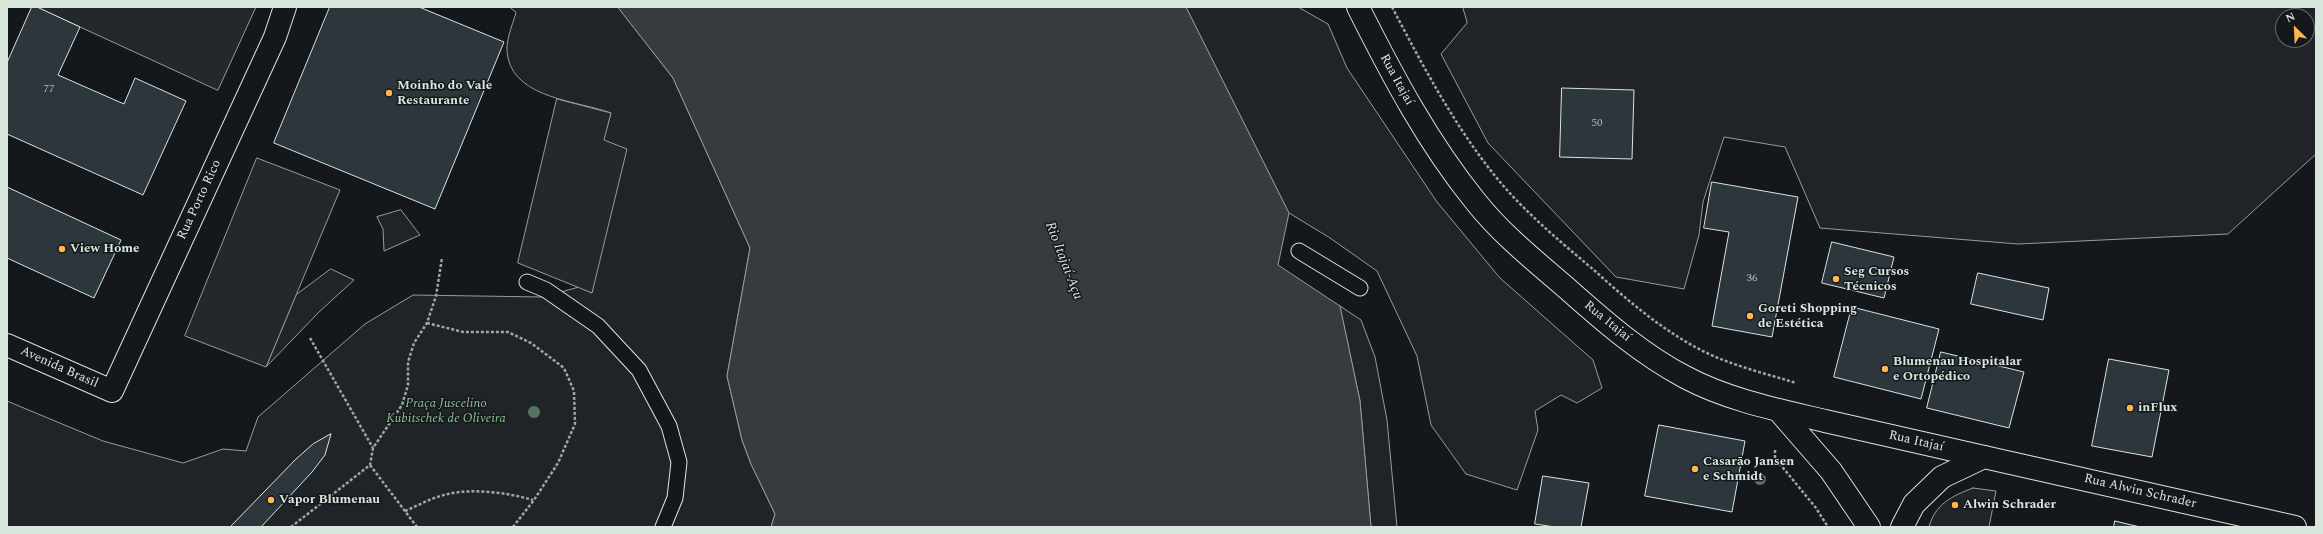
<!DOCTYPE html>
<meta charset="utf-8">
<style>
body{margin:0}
#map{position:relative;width:2323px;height:534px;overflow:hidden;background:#14181c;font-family:Spectral,serif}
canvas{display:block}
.frame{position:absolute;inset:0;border:8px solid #d8e6dc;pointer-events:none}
.north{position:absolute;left:2275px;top:8px;width:40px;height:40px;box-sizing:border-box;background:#14181c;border:1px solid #626a69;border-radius:50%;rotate:336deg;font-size:11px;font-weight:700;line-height:16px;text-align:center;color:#d8e6dc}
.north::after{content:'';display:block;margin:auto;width:14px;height:18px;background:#ffb74d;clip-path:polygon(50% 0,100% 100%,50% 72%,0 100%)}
</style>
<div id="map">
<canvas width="2323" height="534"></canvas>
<div class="frame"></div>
<div class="north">N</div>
</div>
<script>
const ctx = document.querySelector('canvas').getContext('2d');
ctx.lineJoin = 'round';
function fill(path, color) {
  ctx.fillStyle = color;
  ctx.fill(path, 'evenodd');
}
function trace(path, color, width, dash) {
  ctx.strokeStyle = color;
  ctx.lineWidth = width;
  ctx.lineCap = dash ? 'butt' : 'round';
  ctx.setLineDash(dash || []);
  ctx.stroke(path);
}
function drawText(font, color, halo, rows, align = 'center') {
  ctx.font = font + ' Spectral,serif';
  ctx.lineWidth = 3;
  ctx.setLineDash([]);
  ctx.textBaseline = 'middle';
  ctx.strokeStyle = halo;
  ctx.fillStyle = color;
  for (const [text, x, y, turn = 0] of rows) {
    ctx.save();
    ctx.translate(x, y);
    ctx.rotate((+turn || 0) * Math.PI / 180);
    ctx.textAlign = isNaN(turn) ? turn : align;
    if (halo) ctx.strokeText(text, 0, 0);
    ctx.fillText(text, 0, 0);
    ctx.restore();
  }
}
const green = new Path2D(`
 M510 7H618L673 78 750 248 727 376 742 440 751 464 775 514 771 527H7V401L103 441 183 463 223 449 246 451 258 417 365 324 413 295 543 297 579 287 592 293 603 140 611 113C579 101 517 99 508 58 504 44 512 26 516 13Z
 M1186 7H1298L1328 24 1347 68 1437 202 1500 278 1593 360 1602 388 1577 403 1561 395 1535 411 1538 430 1517 490 1466 474 1431 425 1417 356 1377 271 1330 238 1289 213Z
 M1463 7H2316V154L2228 234 2018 244 1820 228 1785 147 1724 137 1703 202 1699 235 1684 289 1616 277 1488 143 1441 54 1467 23ZM2283 16H2307V40H2283Z
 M401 210 420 235 384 251 383 229 377 217Z
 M331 269 354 280 319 312 266 367 296 295Z
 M1340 306 1361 320 1375 357 1387 420 1397 527H1371L1360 401Z
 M1973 488 1996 491 1989 527H1929C1935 504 1952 496 1973 488Z`);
fill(green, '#202428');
trace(green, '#939e99', 1);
const parking = new Path2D(`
 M37 7H256L218 90Z
 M557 99 611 113 604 140 627 149 592 293 518 263Z
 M257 158 340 190 266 367 185 336Z`);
fill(parking, '#24282b');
trace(parking, '#939e99', 1);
const water = new Path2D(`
 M618 7H1186L1289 213 1278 265 1340 306 1360 401 1371 527H771L775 514 751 464 742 440 727 376 750 248 673 78Z`);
fill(water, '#363b3e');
trace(water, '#939e99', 1);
const building = new Path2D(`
 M32 7H37L80 27 58 75 124 104 135 78 186 101 143 195 7 134V63Z
 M330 7H419L504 42 435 209 274 143Z
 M1562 88 1634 90 1632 159 1560 157Z
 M1712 182 1798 197 1772 337 1712 326 1729 232 1704 228Z
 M7 187 121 240 94 298 7 258Z
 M1832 242 1894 257 1884 298 1822 283Z
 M1978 273 2049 288 2043 320 1971 304Z
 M1852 307 1939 329 1921 399 1834 377Z
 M1941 352 2024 372 2009 428 1927 408Z
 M2109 359 2169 370 2152 457 2092 446Z
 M1659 425 1745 441 1732 512 1645 496Z
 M331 434 325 455 312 472 261 527H230L296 459 313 444Z
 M1543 476 1589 483 1581 527H1555L1535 524Z
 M2115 521 2140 527H2114Z`);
fill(building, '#2c363c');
trace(building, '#d8e6dc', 1);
const lane = new Path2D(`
 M1299 251 1360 288
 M527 282 546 290 598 326 639 370 669 426 679 462 675 498 663 527`);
const street = new Path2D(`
 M7 345 112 391 275 37 285 7`);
const secondary = new Path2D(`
 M1358 7C1392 75 1428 143 1476 202 1503 236 1539 264 1571 292 1606 323 1643 355 1685 377 1728 400 1778 410 1825 421 1878 433 1931 445 1984 457`);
const primary = new Path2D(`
 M1778 410 1831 471 1869 527
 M1902 527 1914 504 1942 477 1984 457 2295 527`);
trace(lane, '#d8e6dc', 17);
trace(street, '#d8e6dc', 24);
trace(secondary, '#d8e6dc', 24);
trace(primary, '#d8e6dc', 24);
trace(new Path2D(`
 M1392 7C1424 68 1456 129 1500 182 1528 215 1562 243 1595 271 1627 300 1661 329 1699 349 1729 365 1764 373 1796 383
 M427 323 463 332H508L531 343 564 368 574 391 575 424 558 463 534 500 513 527
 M310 338 373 448
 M1775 450V458L1816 508 1828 527
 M370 465 417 527
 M405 511C419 505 433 497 448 494 473 488 509 493 533 500
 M291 527 370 465 373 448 402 405 408 385V362L414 343 427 323 436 296 442 258`), '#9da8a2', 2.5, [3, 2]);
trace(lane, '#14181c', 15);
trace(street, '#14181c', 22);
trace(secondary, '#14181c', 22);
trace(primary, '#14181c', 22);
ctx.fillStyle = '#55745f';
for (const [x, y] of [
 [534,412],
 [1760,479]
]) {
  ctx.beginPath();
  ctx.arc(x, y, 6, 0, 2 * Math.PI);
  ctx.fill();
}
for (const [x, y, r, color] of [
 [389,93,4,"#ffb74d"],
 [62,249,4,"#ffb74d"],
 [1836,279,4,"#ffb74d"],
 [1750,316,4,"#ffb74d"],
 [1885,369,4,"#ffb74d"],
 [2130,408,4,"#ffb74d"],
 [1695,469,4,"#ffb74d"],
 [271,500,4,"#ffb74d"],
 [1955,505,4,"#ffb74d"]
]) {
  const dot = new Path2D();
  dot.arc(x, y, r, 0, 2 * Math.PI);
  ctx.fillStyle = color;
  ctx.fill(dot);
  trace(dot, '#14181c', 1.5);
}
drawText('11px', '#adbab4', null, [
 ["77",49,90],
 ["50",1597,124],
 ["36",1752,279]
]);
drawText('13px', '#d8e6dc', '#14181c', [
 ["Rua Itajaí",1396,80,61],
 ["Rua Porto Rico",200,200,-65],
 ["Rua Itajaí",1607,322,39],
 ["Avenida Brasil",59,368,24],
 ["Rua Itajaí",1916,442,13],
 ["Rua Alwin Schrader",2140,492,13]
]);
drawText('bold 13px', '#d8e6dc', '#14181c', [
 ["Moinho do Vale",397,86],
 ["Restaurante",397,101],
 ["View Home",70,249],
 ["Seg Cursos",1844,272],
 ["Técnicos",1844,287],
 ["Goreti Shopping",1758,309],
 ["de Estética",1758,324],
 ["Blumenau Hospitalar",1893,362],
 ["e Ortopédico",1893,377],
 ["inFlux",2138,408],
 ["Casarão Jansen",1703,462],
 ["e Schmidt",1703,477],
 ["Vapor Blumenau",279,500],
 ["Alwin Schrader",1963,505]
], 'left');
drawText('italic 13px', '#8ac095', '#14181c', [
 ["Praça Juscelino",446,404],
 ["Kubitschek de Oliveira",446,419]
]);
drawText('italic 14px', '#d8e6dc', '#14181c', [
 ["Rio Itajaí-Açu",1063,261,69]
]);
</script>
